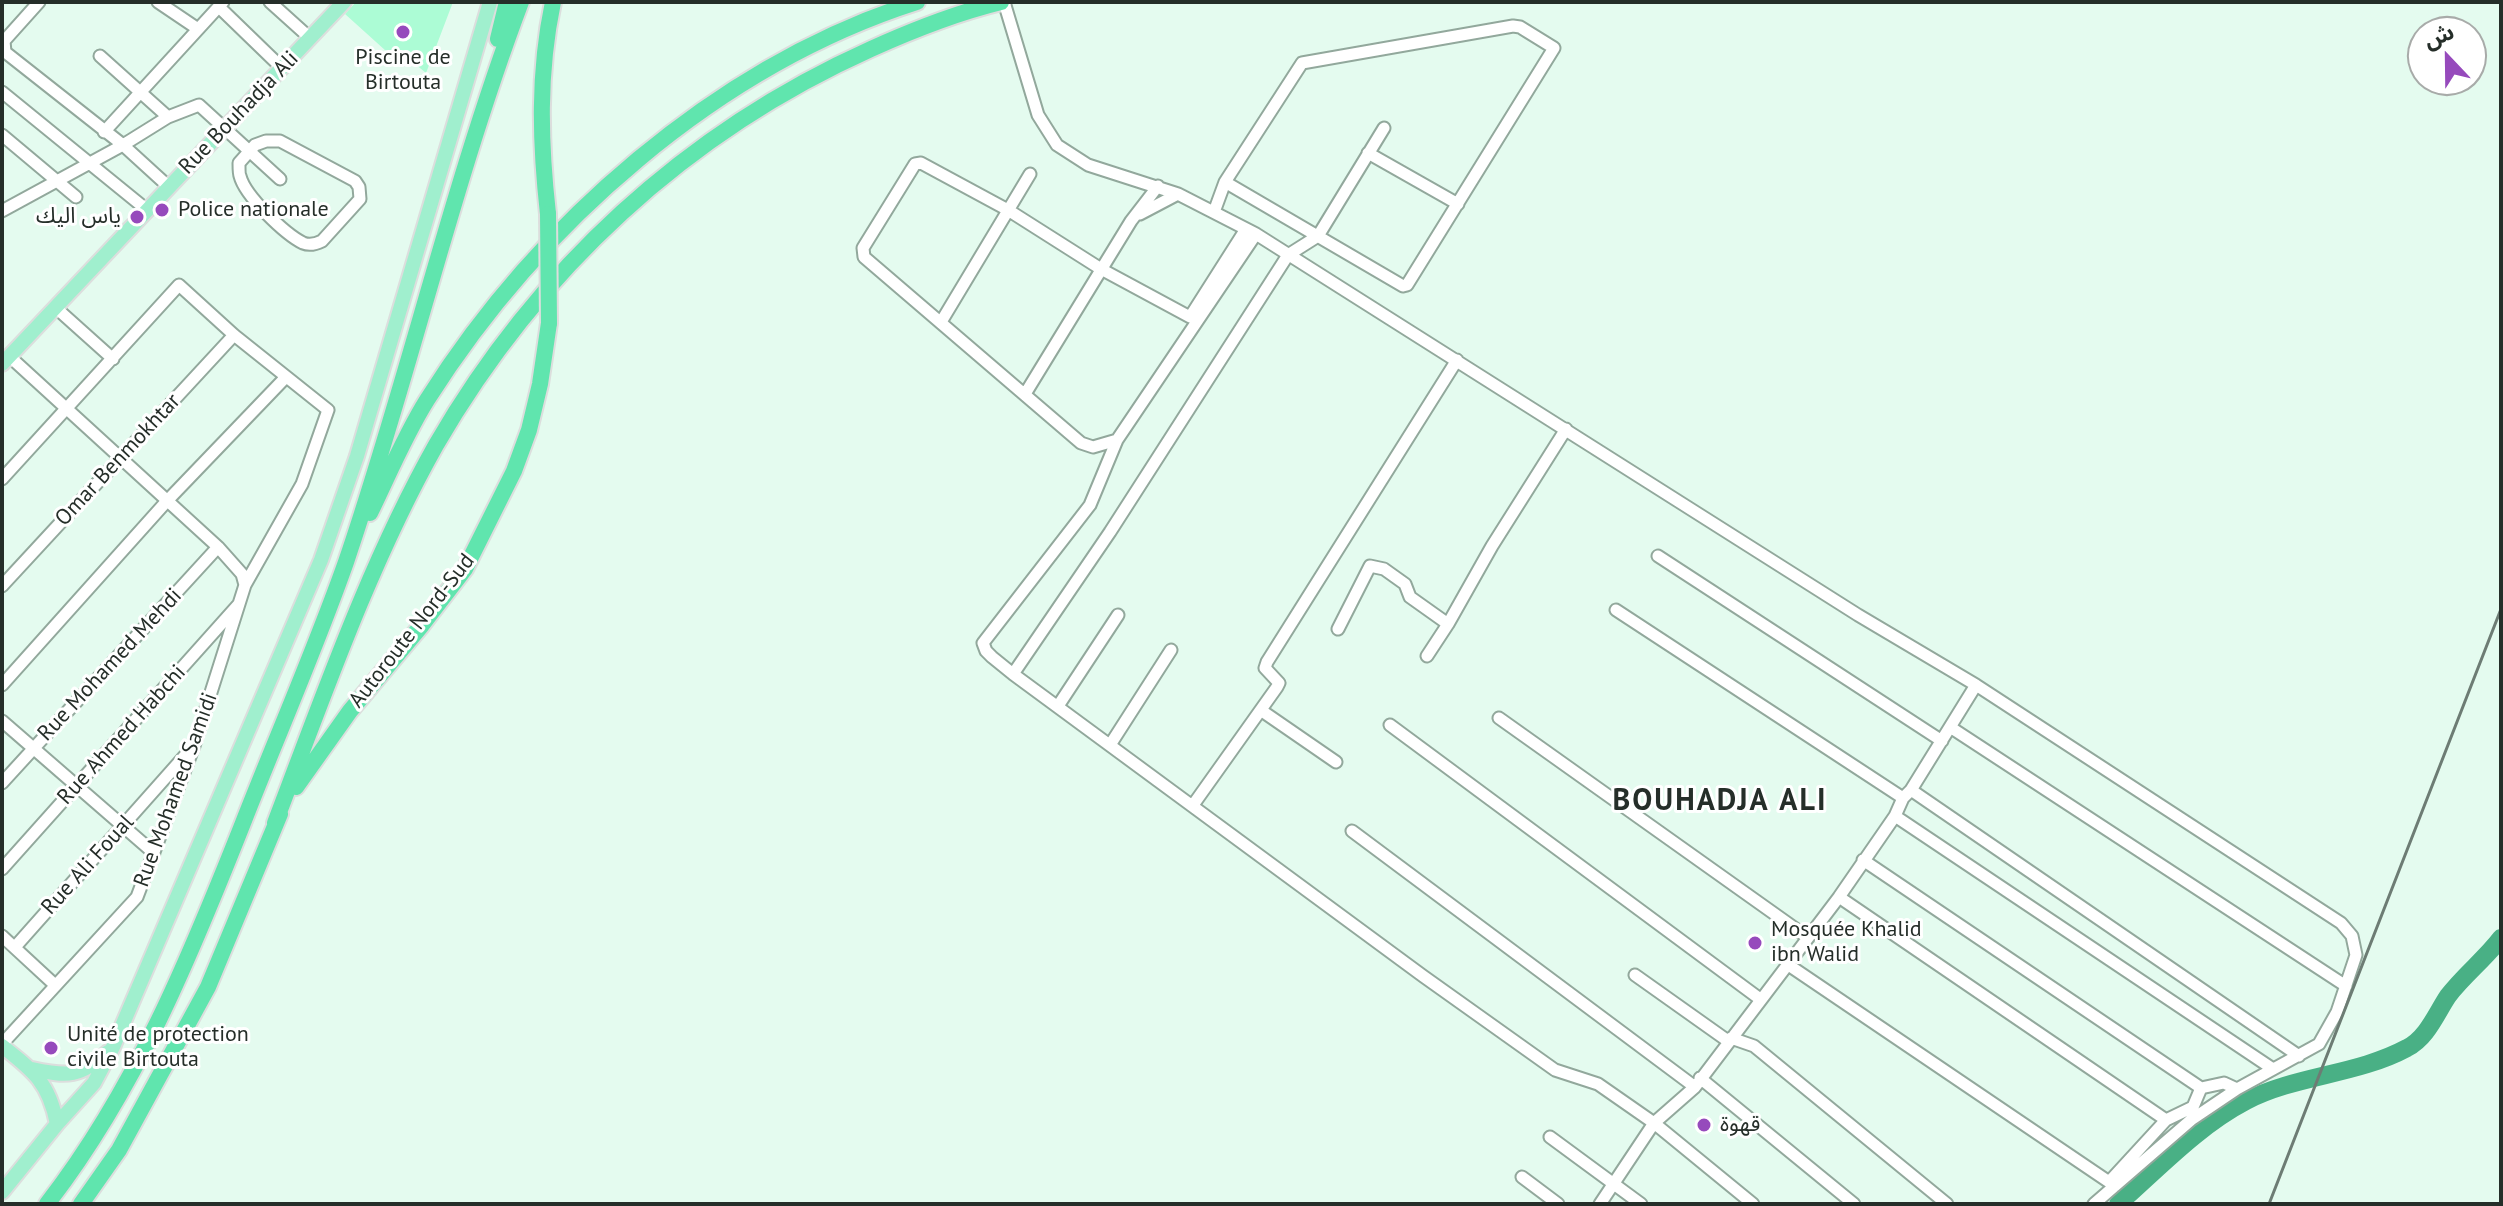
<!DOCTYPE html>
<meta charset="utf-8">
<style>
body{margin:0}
#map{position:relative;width:2503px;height:1206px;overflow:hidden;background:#e4fbef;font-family:"PT Sans","Noto Sans Arabic",sans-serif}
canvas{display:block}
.frame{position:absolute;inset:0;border:4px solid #252e29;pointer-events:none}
.north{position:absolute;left:2407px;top:16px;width:80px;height:80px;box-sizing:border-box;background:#fff;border:2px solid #a8aba9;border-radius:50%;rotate:338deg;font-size:22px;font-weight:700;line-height:32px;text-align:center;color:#252e29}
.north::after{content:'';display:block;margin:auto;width:28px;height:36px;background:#964abc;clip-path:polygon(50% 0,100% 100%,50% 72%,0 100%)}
</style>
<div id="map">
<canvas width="2503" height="1206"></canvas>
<div class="frame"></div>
<div class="north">ش</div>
</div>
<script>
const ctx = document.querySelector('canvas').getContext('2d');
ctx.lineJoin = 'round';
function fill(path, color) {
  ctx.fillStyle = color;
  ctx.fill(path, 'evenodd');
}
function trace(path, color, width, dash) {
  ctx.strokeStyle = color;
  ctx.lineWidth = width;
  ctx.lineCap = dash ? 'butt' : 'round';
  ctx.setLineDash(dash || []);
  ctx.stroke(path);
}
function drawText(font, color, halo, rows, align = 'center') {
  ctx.font = font + ' "PT Sans","Noto Sans Arabic",sans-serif';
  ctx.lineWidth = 6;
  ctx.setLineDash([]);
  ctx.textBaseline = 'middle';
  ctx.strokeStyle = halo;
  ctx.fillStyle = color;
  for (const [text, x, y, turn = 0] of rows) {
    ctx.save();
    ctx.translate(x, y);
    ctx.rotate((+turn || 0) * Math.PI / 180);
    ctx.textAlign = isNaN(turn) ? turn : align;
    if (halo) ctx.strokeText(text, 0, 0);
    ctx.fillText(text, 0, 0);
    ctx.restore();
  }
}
fill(new Path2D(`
 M356 2H453L426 73 397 49 386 51 345 14Z`), '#acfcd5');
trace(new Path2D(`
 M2118 1204C2158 1169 2198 1126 2246 1101 2296 1075 2357 1075 2407 1048 2427 1038 2436 1014 2448 996 2464 975 2485 959 2501 938`), '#49b085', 18);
const minor = new Path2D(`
 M39 2 4 41 5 52 123 145 169 187
 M158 2 198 29
 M270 2 310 38
 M1004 2 1038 115 1057 145 1088 165 1178 194 1256 234 1858 615 1976 685 2341 923 2352 936 2356 955 2337 1012 2319 1044 2237 1089 2191 1120 2094 1204
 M219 7 282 68
 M100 56 168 117
 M2 92 147 210
 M104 132 223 2
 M2 135 76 197
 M266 141H280L355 181 359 187 360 199 322 241C316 244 310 246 303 243 285 234 245 196 240 176 239 174 239 166 239 163L255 145Z
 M1368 153 1458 204
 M2 211 123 145 168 117 199 105 280 179
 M1214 212 1225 182 1302 63 1513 26 1520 27 1554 48 1407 285 1403 286 1225 182
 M1140 214 1178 194
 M1256 234 1117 440 1090 505 983 643 986 651 992 657 1013 674 1423 976 1555 1070 1598 1084 1654 1123 1753 1204
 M55 307 113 359
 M941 322 1030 174
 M9 356 218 547 242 574 245 585
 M1025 394 1131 221 1158 186
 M1117 440 1093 447 1081 443 864 257 863 248 915 164 921 163 1008 210 1101 269 1190 317 1246 229
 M2 479 179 285 234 335 328 410 302 484 245 585 194 746 137 897 2 1044
 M1658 556 1942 741
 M2 586 234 335
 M1616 610 1903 798
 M1338 629 1370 566 1384 569 1405 584 1410 597 1448 624
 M1427 656 1448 624 1492 546 1566 429
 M1013 674 1110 532 1288 255 1318 236 1384 128
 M2 685 166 502 286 377
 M1058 706 1118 615
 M1262 711 1336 762
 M1499 718 1807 937
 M2 721 154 853
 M1390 725 1760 999
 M1950 727 2346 986
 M1110 745 1171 650
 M2 783 218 547
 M1911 790 2299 1056
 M1193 805 1277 687 1279 683 1265 668 1267 662 1457 360
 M1895 816 2273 1069
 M1352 831 1695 1087
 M1863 860 2201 1088
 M2 869 239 604
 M1839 897 2166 1120 2193 1107 2201 1088 2224 1083 2237 1089
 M2 936 55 985
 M15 947 190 750
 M1787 964 2115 1186
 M1635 975 1728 1041
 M1731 1038 1754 1046 1947 1204
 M1700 1078 1854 1204
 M1550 1137 1641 1204
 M1522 1177 1558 1204
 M2109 1182 2166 1120
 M1600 1204 1654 1123 1695 1087 1839 897 1895 816 1903 798 1911 790 1976 685`);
const major = new Path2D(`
 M2 364 344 2
 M2 1046C34 1071 49 1083 57 1124
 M32 1069C69 1077 79 1077 108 1052
 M2 1192 57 1124 94 1083 113 1047 321 560 357 456 490 2`);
const highway = new Path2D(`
 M498 39 507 2
 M548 214C540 142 538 73 553 2
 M370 513C388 476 405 435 427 400 538 224 717 66 917 2
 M296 787 350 711 422 625 465 569 514 471 529 430 540 384 549 323
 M275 823C323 697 370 562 436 445 537 270 686 132 871 49 913 30 956 13 1001 2
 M47 1204C136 1089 190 957 243 823 277 736 315 650 346 562 409 377 452 185 521 2
 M81 1204 119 1150 208 987 280 814`);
trace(minor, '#92a89c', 15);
trace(major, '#dcdedd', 18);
trace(highway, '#dcdedd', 20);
trace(minor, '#fff', 11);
trace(major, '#a0efce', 14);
trace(highway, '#60e5ae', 16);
trace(new Path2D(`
 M2269 1204 2501 609`), '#6d7c74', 3);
const highwayBridge = new Path2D(`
 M548 214 549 323`);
trace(highwayBridge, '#dcdedd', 20, []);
trace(highwayBridge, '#60e5ae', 16);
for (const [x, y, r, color] of [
 [403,32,8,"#964abc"],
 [162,210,8,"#964abc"],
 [137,217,8,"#964abc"],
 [1755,943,8,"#964abc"],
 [51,1048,8,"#964abc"],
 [1704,1125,8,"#964abc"]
]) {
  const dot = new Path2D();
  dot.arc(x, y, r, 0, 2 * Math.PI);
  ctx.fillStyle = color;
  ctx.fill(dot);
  trace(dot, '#fff', 3);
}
drawText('22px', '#252e29', '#fff', [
 ["Piscine de",403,58,"center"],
 ["Birtouta",403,83,"center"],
 ["Police nationale",178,210],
 ["ياس اليك",121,217,"right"],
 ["Mosquée Khalid",1771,930],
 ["ibn Walid",1771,955],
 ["Unité de protection",67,1035],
 ["civile Birtouta",67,1060],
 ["قهوة",1720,1125]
], 'left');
drawText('22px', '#252e29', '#fff', [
 ["Rue Bouhadja Ali",239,113,-46],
 ["Omar Benmokhtar",118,460,-47],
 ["Autoroute Nord-Sud",412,631,-52],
 ["Rue Mohamed Mehdi",110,665,-47],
 ["Rue Ahmed Habchi",122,735,-48],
 ["Rue Mohamed Samidi",176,790,-70],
 ["Rue Ali Foual",88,865,-48]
]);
ctx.letterSpacing = '2px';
drawText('bold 30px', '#252e29', '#fff', [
 ["BOUHADJA ALI",1720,801]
]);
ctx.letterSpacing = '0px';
</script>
